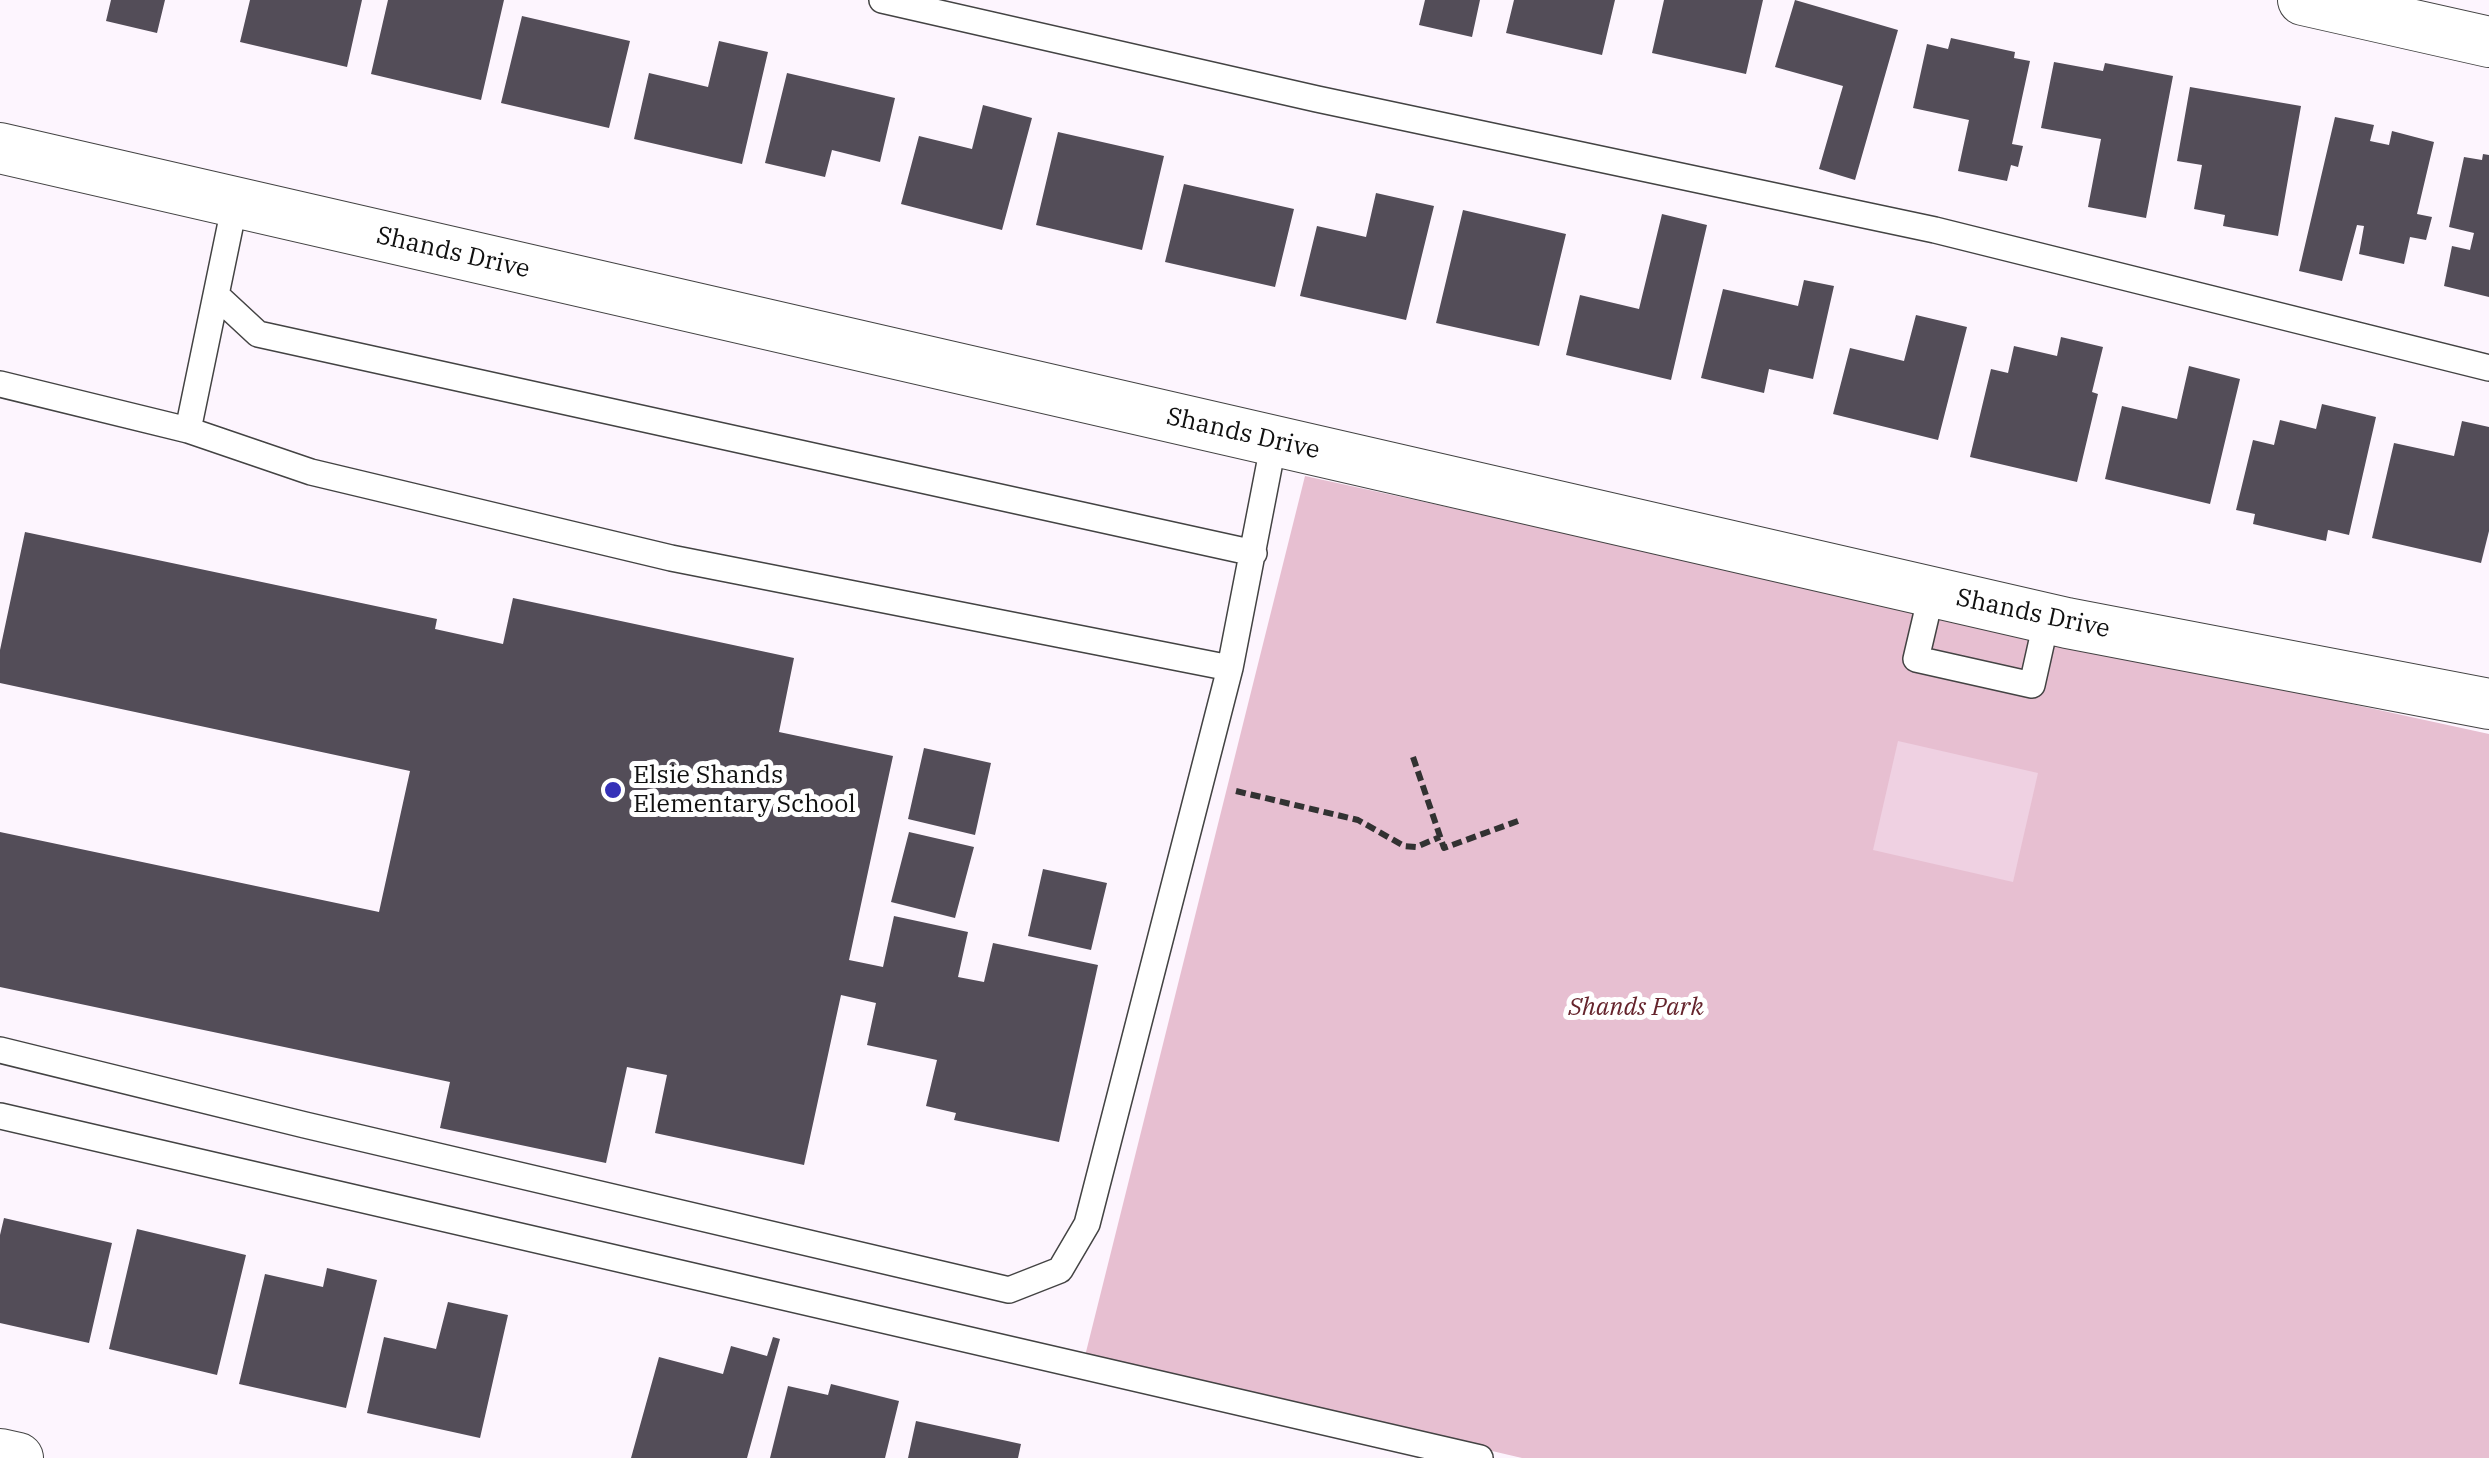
<!DOCTYPE html>
<style>
body{margin:0}
canvas{display:block;background:#fdf5fe}
</style>
<canvas width="2489" height="1458"></canvas>
<script>
const ctx = document.querySelector('canvas').getContext('2d');
ctx.lineJoin = 'round';
function fill(path, color) {
  ctx.fillStyle = color;
  ctx.fill(path, 'evenodd');
}
function trace(path, color, width, dash) {
  ctx.strokeStyle = color;
  ctx.lineWidth = width;
  ctx.lineCap = dash ? 'butt' : 'round';
  ctx.setLineDash(dash || []);
  ctx.stroke(path);
}
function drawText(font, color, halo, rows, align = 'center') {
  ctx.font = font + ' "IBM Plex Serif",serif';
  ctx.lineWidth = 10;
  ctx.setLineDash([]);
  ctx.textBaseline = 'middle';
  ctx.strokeStyle = halo;
  ctx.fillStyle = color;
  for (const [text, x, y, turn = 0] of rows) {
    ctx.save();
    ctx.translate(x, y);
    ctx.rotate((+turn || 0) * Math.PI / 180);
    ctx.textAlign = isNaN(turn) ? turn : align;
    if (halo) ctx.strokeText(text, 0, 0);
    ctx.fillText(text, 0, 0);
    ctx.restore();
  }
}
fill(new Path2D(`
 M1305 476 2489 734V1458H1522L1085 1356Z`), '#e7bfd1');
fill(new Path2D(`
 M1898 741 2038 773 2013 882 1873 850Z`), '#efd1e2');
fill(new Path2D(`
 M111 0H165L157 33 106 21Z
 M250 0H362L347 67 240 42Z
 M388 0H504L481 100 371 74Z
 M1425 0H1480L1472 37 1419 25Z
 M1514 0H1615L1602 55 1506 33Z
 M1664 0H1763L1746 74 1652 53Z
 M1795 0 1898 30 1855 180 1819 169 1843 86 1775 67Z
 M522 16 630 41 609 128 501 103Z
 M1951 38 2015 52 2014 58 2030 61 2012 144 2023 146 2018 167 2011 165 2007 181 1958 171 1969 120 1913 108 1927 44 1948 49Z
 M719 41 768 52 742 164 634 139 649 73 708 87Z
 M2054 62 2103 71 2105 63 2173 76 2146 218 2088 207 2101 139 2041 128Z
 M787 73 895 98 880 162 832 150 825 177 765 163Z
 M2190 87 2301 106 2278 236 2223 226 2225 215 2194 209 2202 165 2177 161Z
 M983 105 1032 118 1002 230 901 204 919 136 972 149Z
 M2335 117 2374 125 2370 141 2389 145 2392 131 2434 142 2417 214 2432 217 2426 240 2410 237 2404 264 2359 254 2364 226 2357 225 2342 281 2299 271Z
 M1058 132 1164 156 1142 250 1036 225Z
 M2483 154 2489 155V297L2444 286 2452 246 2470 250 2474 233 2449 227 2464 157 2482 160Z
 M1184 184 1294 209 1275 287 1165 262Z
 M1376 193 1434 206 1406 320 1300 296 1317 226 1366 237Z
 M1463 210 1566 234 1539 346 1436 323Z
 M1662 214 1707 225 1671 380 1566 355 1580 295 1639 309Z
 M1804 280 1834 286 1813 379 1769 369 1764 393 1701 378 1723 289 1798 306Z
 M1916 315 1967 327 1938 440 1833 414 1850 348 1904 361Z
 M2061 337 2103 347 2092 392 2098 394 2077 482 1970 457 1991 369 2008 373 2014 346 2057 356Z
 M2189 366 2240 379 2210 504 2105 479 2122 406 2177 419Z
 M2322 404 2376 417 2349 535 2328 530 2326 541 2253 524 2255 514 2236 510 2253 440 2274 445 2280 420 2316 429Z
 M2462 421 2489 427V531L2481 563 2372 538 2394 443 2454 456Z
 M25 532 437 619 435 629 503 644 513 598 794 658 779 732 893 756 849 960 883 967 894 916 968 932 958 977 984 982 993 943 1098 965 1059 1142 954 1120 956 1113 926 1106 937 1060 867 1045 876 1003 841 995 804 1165 655 1133 667 1075 627 1067 606 1163 440 1128 450 1082 0 987V832L379 912 410 771 0 683V650Z
 M924 748 991 763 975 835 908 819Z
 M909 832 974 847 955 918 891 902Z
 M1043 869 1107 883 1091 950 1028 936Z
 M4 1218 112 1243 89 1343 0 1323V1235Z
 M137 1229 246 1255 217 1375 109 1349Z
 M327 1268 377 1280 346 1408 239 1384 265 1274 323 1287Z
 M448 1302 508 1315 480 1438 367 1413 384 1337 436 1349Z
 M773 1337 780 1339 747 1458H631L659 1357 723 1374 731 1346 767 1356Z
 M831 1384 899 1401 885 1458H770L788 1386 828 1395Z
 M916 1421 1021 1444 1018 1458H908Z`), '#534d58');
const lane = new Path2D(`
 M882 0 1317 99 1935 230 2489 368
 M216 295 258 334 1254 553
 M0 384 188 430 311 472 671 558 1230 668
 M188 430 235 203
 M1932 591 1916 659 2032 685 2047 618
 M0 1050 305 1125 1009 1290 1060 1270 1087 1224 1230 668 1274 441
 M0 1116 1480 1458`);
const street = new Path2D(`
 M2303 0 2489 42
 M0 148 2067 623 2489 704
 M0 1454 18 1458`);
trace(lane, '#434343', 28);
trace(street, '#434343', 52);
trace(new Path2D(`
 M1413 757 1444 848 1518 821
 M1236 791 1358 820 1404 846 1416 847 1440 837`), '#323232', 6, [10, 5]);
trace(lane, '#fff', 25);
trace(street, '#fff', 50);
for (const [x, y, r, color] of [
 [613,790,10,"#3531b8"]
]) {
  const dot = new Path2D();
  dot.arc(x, y, r, 0, 2 * Math.PI);
  ctx.fillStyle = color;
  ctx.fill(dot);
  trace(dot, '#fff', 4);
}
drawText('25px', '#101010', '#fff', [
 ["Shands Drive",453,253,13],
 ["Shands Drive",1243,434,13],
 ["Shands Drive",2033,614,12]
]);
drawText('25px', '#101010', '#fff', [
 ["Elsie Shands",633,776],
 ["Elementary School",633,805]
], 'left');
drawText('italic 25px', '#65242c', '#fff', [
 ["Shands Park",1636,1008]
]);
</script>
